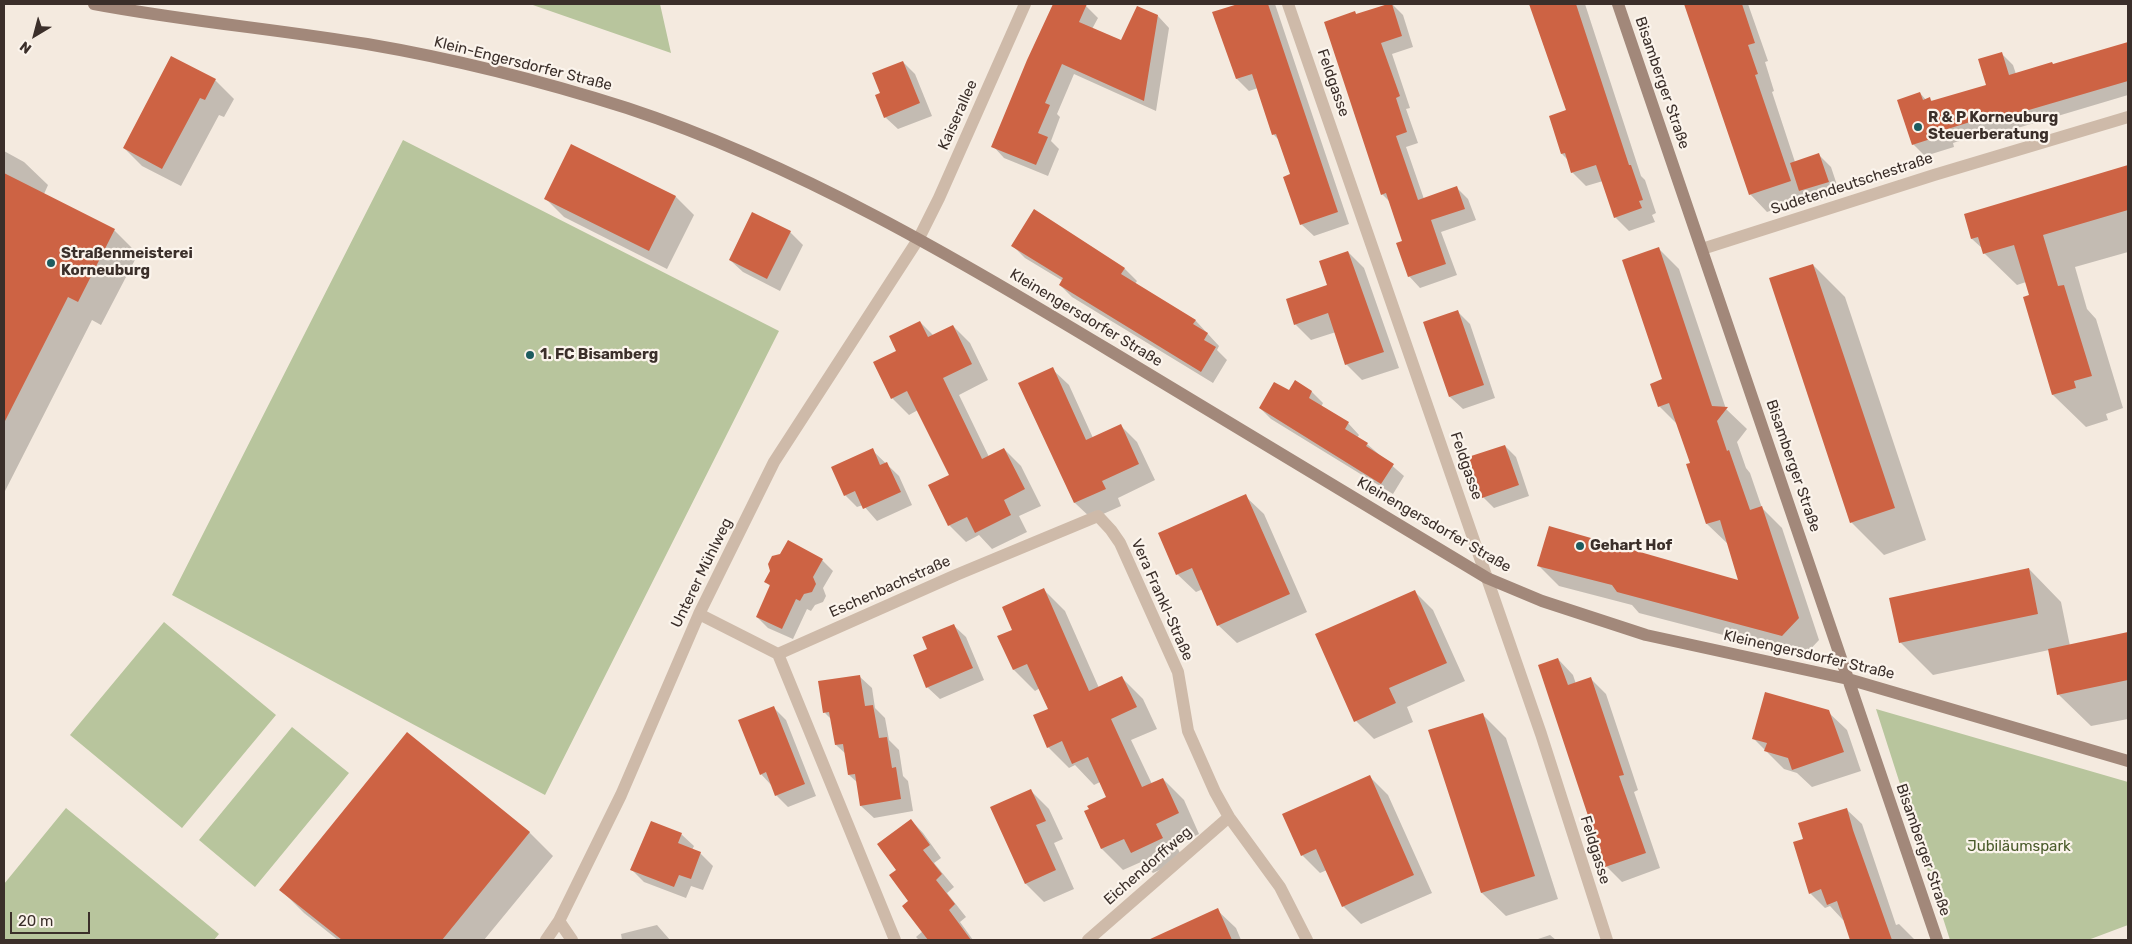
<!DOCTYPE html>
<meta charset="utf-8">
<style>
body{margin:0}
#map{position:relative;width:2132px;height:944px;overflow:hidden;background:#f4eadf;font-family:Rubik,sans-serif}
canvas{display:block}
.frame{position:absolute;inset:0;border:5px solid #3b2f2a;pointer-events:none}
.north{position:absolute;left:10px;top:10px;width:50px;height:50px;-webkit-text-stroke:4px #fbf4ec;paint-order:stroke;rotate:217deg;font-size:14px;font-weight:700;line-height:20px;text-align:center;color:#3b2f2a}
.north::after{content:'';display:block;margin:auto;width:18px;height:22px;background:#3b2f2a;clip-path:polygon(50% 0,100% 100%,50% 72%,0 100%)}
.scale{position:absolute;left:10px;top:912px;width:80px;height:22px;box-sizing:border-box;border:2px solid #3b2f2a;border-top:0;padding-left:6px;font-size:15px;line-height:18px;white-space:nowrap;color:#3b2f2a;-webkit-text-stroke:4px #fbf4ec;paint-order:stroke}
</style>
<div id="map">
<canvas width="2132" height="944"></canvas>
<div class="frame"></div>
<div class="north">N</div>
<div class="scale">20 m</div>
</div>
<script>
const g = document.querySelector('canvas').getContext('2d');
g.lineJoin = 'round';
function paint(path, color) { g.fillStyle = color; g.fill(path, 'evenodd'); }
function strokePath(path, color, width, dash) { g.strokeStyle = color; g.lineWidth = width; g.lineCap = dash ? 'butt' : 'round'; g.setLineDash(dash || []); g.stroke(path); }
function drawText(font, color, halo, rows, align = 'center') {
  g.font = font + ' Rubik,sans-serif'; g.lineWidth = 4.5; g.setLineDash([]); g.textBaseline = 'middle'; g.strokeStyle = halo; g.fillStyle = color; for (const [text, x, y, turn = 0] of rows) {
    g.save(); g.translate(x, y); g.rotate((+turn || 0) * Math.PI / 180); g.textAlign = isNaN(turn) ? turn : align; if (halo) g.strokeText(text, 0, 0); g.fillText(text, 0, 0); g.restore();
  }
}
const green = new Path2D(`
 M 530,4 L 660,4 L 671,53 Z
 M 403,140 L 779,331 L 545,795 L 172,595 Z
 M 164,622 L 276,715 L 182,828 L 70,735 Z
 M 1876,709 L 2128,782 L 2128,925 L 2088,940 L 1950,940 Z
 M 292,727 L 349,773 L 255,887 L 199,840 Z
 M 66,808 L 219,934 L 214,940 L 4,940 L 4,884 Z`);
const shadow = new Path2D(`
 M 1054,4 L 1081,4 L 1086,6 L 1098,18 L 1092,29 L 1122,42 L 1158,16 L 1169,28 L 1156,111 L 1074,74 L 1057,114 L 1060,117 L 1051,141 L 1059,149 L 1048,176 L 1004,158 L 993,146 L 1028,61 Z
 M 1239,4 L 1275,4 L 1349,224 L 1314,236 L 1301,224 L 1292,175 L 1280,141 L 1274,135 L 1258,88 L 1249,91 L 1237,79 L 1214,13 Z
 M 1392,4 L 1403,15 L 1413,47 L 1392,54 L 1410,108 L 1406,109 L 1418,143 L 1406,147 L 1424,199 L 1457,188 L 1468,199 L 1476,220 L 1441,232 L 1457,275 L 1420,288 L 1409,276 L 1404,241 L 1390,202 L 1382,194 L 1355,12 L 1357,15 Z
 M 1530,4 L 1585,4 L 1641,176 L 1645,180 L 1656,213 L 1652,215 L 1655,222 L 1629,231 L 1615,217 L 1603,181 L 1586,186 L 1572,172 L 1569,161 L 1562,154 L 1567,111 Z
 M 1686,4 L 1748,4 L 1768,61 L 1765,62 L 1774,91 L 1772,92 L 1795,162 L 1819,155 L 1831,167 L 1840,194 L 1813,203 L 1807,198 L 1767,212 L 1750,194 Z
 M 2128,43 L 2128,95 L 1994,135 L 1990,131 L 1953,143 L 1954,147 L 1925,156 L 1913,144 L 1920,93 L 1926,100 L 1930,99 L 1933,102 L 1988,86 L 2001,53 L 2013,65 L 2016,74 L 2054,65 Z
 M 172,57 L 215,80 L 234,99 L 224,117 L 219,115 L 181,186 L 142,166 L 124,148 Z
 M 903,62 L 915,74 L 932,116 L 898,129 L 885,117 Z
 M 572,145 L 676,197 L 694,215 L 667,269 L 564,217 L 546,199 Z
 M 4,151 L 24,162 L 48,185 L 44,194 L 114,230 L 138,254 L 101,325 L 92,320 L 4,493 Z
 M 2128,167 L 2128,252 L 2075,267 L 2087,309 L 2096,319 L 2123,408 L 2106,414 L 2108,420 L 2086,427 L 2053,395 L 2024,298 L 2030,295 L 2026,282 L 2017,285 L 1984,253 L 1983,249 L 1972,239 L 1965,215 Z
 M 1034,211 L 1125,269 L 1137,281 L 1135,284 L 1196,321 L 1219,346 L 1217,350 L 1227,360 L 1213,383 L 1072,297 L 1060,285 L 1063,281 L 1025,258 L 1013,246 Z
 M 753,214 L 790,232 L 803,245 L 780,291 L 743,272 L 730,260 Z
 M 1658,248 L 1679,269 L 1726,409 L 1747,429 L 1737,442 L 1746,468 L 1750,473 L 1762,508 L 1782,528 L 1819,640 L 1804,656 L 1639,613 L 1632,605 L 1559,586 L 1538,565 L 1740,582 L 1729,545 L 1707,524 L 1687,465 L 1692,464 L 1679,426 L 1659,406 L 1663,380 Z
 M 1348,252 L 1364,268 L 1399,368 L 1362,380 L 1346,364 L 1336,332 L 1311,340 L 1295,324 L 1329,286 Z
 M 1813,265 L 1845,297 L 1926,540 L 1884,555 L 1851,522 Z
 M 1458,312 L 1470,324 L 1495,398 L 1463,409 L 1450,397 L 1425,323 Z
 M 920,322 L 934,336 L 953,326 L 970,343 L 988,380 L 959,395 L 989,457 L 1004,449 L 1021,466 L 1041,506 L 1019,516 L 1027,532 L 992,549 L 979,535 L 966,542 L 949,525 L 951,476 L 918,410 L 909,415 L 892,398 L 898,352 Z
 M 1052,369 L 1069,385 L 1093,438 L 1121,426 L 1137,442 L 1155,480 L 1118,498 L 1121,506 L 1092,519 L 1075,503 L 1020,384 Z
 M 1295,382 L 1312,392 L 1323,403 L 1321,407 L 1348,423 L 1359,435 L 1357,438 L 1367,444 L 1404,476 L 1393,494 L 1271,419 L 1260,408 L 1289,392 Z
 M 1505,446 L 1516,457 L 1529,496 L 1494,508 L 1483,497 Z
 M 872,450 L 899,476 L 912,505 L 877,521 L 863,505 L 857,507 L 845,495 Z
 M 1245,496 L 1264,514 L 1307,612 L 1237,643 L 1218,625 L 1203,589 L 1196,592 L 1177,574 Z
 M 822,560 L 833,571 L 823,588 L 826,596 L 823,602 L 815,605 L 811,611 L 807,609 L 793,639 L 768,628 L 757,617 L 771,587 L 766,582 Z
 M 2029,569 L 2061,602 L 2070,646 L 2128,634 L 2128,719 L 2091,726 L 2058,694 L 2049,650 L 1933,675 L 1900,642 Z
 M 1044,590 L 1065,611 L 1099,688 L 1122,678 L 1143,699 L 1157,729 L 1131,740 L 1152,784 L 1163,779 L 1184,800 L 1199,834 L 1176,845 L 1183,859 L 1153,873 L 1141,862 L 1123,870 L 1102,849 L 1086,812 L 1107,798 L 1100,782 L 1094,785 L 1075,765 L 1069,768 L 1048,747 L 1049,709 L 1040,688 L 1035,691 L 1014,670 L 1014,631 Z
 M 1415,592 L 1433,610 L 1465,681 L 1407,707 L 1413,722 L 1374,739 L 1356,721 Z
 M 953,625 L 966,637 L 984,680 L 940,699 L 927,687 L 929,650 Z
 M 1558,659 L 1573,675 L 1576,684 L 1591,679 L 1606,694 L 1638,790 L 1634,792 L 1660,868 L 1622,882 L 1606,866 Z
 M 859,676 L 872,688 L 875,708 L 885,718 L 889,740 L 899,750 L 903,776 L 908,781 L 913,811 L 874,818 L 861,806 L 858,783 L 849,775 L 846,754 L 836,745 L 832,720 L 825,713 Z
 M 774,708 L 786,720 L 816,796 L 788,807 L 776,795 L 772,786 L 761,774 Z
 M 1828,712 L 1847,730 L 1861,771 L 1812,787 L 1797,773 L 1784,769 L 1753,738 Z
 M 1482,714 L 1506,738 L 1558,899 L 1506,916 L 1482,893 L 1430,731 Z
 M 1370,777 L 1388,795 L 1432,893 L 1361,924 L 1343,906 L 1327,870 L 1320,873 L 1302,855 Z
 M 1031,791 L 1049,809 L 1063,839 L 1054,843 L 1074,889 L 1044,902 L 1026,884 Z
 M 1846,809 L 1862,824 L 1896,925 L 1899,924 L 1915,940 L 1852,940 L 1845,919 L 1843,920 L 1830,906 L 1825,908 L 1810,893 L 1805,840 Z
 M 911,820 L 923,833 L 941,858 L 934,863 L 954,887 L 947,893 L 966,917 L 960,922 L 973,940 L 919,940 L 916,937 L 923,931 L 898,870 Z
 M 529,832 L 553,856 L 484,940 L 338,940 L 304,913 L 281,890 Z
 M 681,834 L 694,846 L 692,850 L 700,853 L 713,866 L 703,890 L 691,886 L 686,898 L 644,882 L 631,869 Z
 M 1217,910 L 1236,928 L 1241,940 L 1151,940 Z
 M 657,925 L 670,940 L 622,940 L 621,934 Z
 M 1550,935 L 1556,940 L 1535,940 Z`);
const building = new Path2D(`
 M 1053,4 L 1087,4 L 1079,22 L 1121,40 L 1137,6 L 1158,15 L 1144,101 L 1062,64 L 1045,103 L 1050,105 L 1038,133 L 1048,137 L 1036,165 L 991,147 L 1027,60 Z
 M 1238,4 L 1268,4 L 1338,212 L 1300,225 L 1283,177 L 1290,174 L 1276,134 L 1272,135 L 1252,74 L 1236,79 L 1212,12 Z
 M 1388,4 L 1392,4 L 1402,36 L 1381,43 L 1400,96 L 1396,98 L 1407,132 L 1396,136 L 1418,200 L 1457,186 L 1465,209 L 1431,220 L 1446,264 L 1408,277 L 1396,243 L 1402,241 L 1386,193 L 1381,195 L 1324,22 L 1355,11 L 1356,14 Z
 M 1529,4 L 1576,4 L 1629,165 L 1631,165 L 1643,200 L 1639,201 L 1642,208 L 1614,218 L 1596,165 L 1571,173 L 1565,153 L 1561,154 L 1549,116 L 1566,110 Z
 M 1684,4 L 1742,4 L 1755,43 L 1748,45 L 1758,74 L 1755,75 L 1791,181 L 1749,195 Z
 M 2128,42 L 2128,81 L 1981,124 L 1980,119 L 1941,131 L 1943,135 L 1912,145 L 1897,100 L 1920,92 L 1923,100 L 1930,97 L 1931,101 L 1986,85 L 1978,59 L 2002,52 L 2009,75 L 2052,62 L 2053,64 Z
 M 171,56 L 216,79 L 205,100 L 200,98 L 162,169 L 123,148 Z
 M 903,61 L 920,103 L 884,118 L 875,95 L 880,93 L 872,73 Z
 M 571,144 L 676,196 L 649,251 L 544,199 Z
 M 1819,153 L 1829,182 L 1799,191 L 1790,163 Z
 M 2128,165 L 2128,210 L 2043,235 L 2058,286 L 2064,285 L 2092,376 L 2074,381 L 2076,388 L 2052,395 L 2023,297 L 2029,295 L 2014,245 L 1983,254 L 1978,237 L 1971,239 L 1964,214 Z
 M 4,173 L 115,229 L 78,302 L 68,297 L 4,423 Z
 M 1034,209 L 1125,268 L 1121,274 L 1196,320 L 1193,324 L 1208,333 L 1204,340 L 1216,347 L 1201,372 L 1059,285 L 1063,278 L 1011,246 Z
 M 752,212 L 791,231 L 767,279 L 729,260 Z
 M 1659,247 L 1712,406 L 1728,407 L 1717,421 L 1727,451 L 1729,450 L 1750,510 L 1762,506 L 1799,618 L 1782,636 L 1617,592 L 1612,585 L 1537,566 L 1549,526 L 1738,580 L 1720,520 L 1706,524 L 1686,464 L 1690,463 L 1669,403 L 1658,407 L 1650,384 L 1662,379 L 1622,260 Z
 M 1348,251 L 1384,352 L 1345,365 L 1328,313 L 1294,325 L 1286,299 L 1327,285 L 1319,261 Z
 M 1813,264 L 1895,508 L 1850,523 L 1769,278 Z
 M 1458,310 L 1484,385 L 1449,397 L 1423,322 Z
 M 920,321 L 928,337 L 953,325 L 972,364 L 943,378 L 982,459 L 1004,448 L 1025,489 L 1004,500 L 1011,515 L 975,533 L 967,517 L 948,526 L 928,485 L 949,475 L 907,391 L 891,399 L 873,362 L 896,351 L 889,336 Z
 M 1053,367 L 1086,440 L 1121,424 L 1139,464 L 1102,481 L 1106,489 L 1074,503 L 1018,383 Z
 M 1295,380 L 1312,391 L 1309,398 L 1349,422 L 1345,429 L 1368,443 L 1366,446 L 1394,464 L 1381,484 L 1259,408 L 1274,382 L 1289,390 Z
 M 1505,445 L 1519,485 L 1482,498 L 1468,457 Z
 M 873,448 L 880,465 L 887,462 L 901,492 L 863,509 L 855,491 L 844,496 L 831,467 Z
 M 1246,494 L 1290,594 L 1217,626 L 1192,568 L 1176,575 L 1158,533 Z
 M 788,540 L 823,559 L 813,577 L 816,584 L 812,592 L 804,594 L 800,601 L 796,599 L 782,629 L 756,617 L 770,585 L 764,582 L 770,571 L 768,564 L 772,556 L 780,554 Z
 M 2029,568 L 2038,614 L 1899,643 L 1889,598 Z
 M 1044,588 L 1089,691 L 1122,676 L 1137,707 L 1111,719 L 1142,787 L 1163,778 L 1179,813 L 1156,824 L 1163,838 L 1131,853 L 1124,839 L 1101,849 L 1084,811 L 1089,809 L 1087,806 L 1106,797 L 1088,757 L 1072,764 L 1062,741 L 1047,748 L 1033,715 L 1048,709 L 1027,664 L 1013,670 L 997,636 L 1012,630 L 1002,607 Z
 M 1415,590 L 1447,663 L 1389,688 L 1396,703 L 1354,722 L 1315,634 Z
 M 954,624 L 973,668 L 926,688 L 913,655 L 927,649 L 922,637 Z
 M 2128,632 L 2128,680 L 2057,695 L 2048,649 Z
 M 1558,658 L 1568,685 L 1591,677 L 1624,775 L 1619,776 L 1646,853 L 1605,867 L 1538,665 Z
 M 860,675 L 865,706 L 873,705 L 879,738 L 887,737 L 892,768 L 896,767 L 901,799 L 860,806 L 855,774 L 848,775 L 843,744 L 835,745 L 829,712 L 823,713 L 818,681 Z
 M 1765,692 L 1829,710 L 1844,752 L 1792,770 L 1788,758 L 1764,751 L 1767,743 L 1752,739 Z
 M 774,706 L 805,784 L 775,796 L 766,772 L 760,775 L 738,720 Z
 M 1483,713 L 1535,876 L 1481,893 L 1428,730 Z
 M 407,732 L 530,832 L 442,940 L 342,940 L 279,890 Z
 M 1370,775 L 1414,875 L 1342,907 L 1316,849 L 1301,856 L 1282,814 Z
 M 1031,789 L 1046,821 L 1036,825 L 1056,870 L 1025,884 L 990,807 Z
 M 1847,808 L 1853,830 L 1892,940 L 1850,940 L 1837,901 L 1827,905 L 1821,889 L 1809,894 L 1793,842 L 1803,839 L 1798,823 Z
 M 911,819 L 930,845 L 923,850 L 942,874 L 936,880 L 955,904 L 949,910 L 971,940 L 928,940 L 902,906 L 908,901 L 889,875 L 896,870 L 877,844 Z
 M 651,821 L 682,833 L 678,843 L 701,852 L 691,879 L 679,875 L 674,887 L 630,870 Z
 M 1218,908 L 1232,940 L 1148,940 Z`);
const street = new Path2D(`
 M 1288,4 L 1541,734 L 1607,940
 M 1702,249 L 1934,175 L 2128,117
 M 699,614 L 778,654 L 956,575 L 1098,516 L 1111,530 L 1120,543 L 1178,672 L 1188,731 L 1215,792 L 1229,817 L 1280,887 L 1307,940
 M 778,654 L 895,940
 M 559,921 L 572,940
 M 546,940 L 559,921 L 621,795 L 699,614 L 774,462 L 919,238 L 939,198 L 1025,4
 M 1088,940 L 1229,817`);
const secondary = new Path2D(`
 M 94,4 C 184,21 276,29 367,44 C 455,59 542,81 627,108 C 800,165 957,259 1112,352 C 1237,427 1362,503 1487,578 L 1542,601 L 1646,635 L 1848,679 L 2128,761
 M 1618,4 L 1937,940`);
const markers = [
 [1918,127,5,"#1c5c5f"],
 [51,263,5,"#1c5c5f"],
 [530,355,5,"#1c5c5f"],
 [1580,546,5,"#1c5c5f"]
];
const streetNames = [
 ["Klein-Engersdorfer Straße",523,64,14],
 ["Feldgasse",1333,83,71],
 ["Bisamberger Straße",1662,83,71],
 ["Kaiserallee",958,115,-66],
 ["Sudetendeutschestraße",1852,184,-18],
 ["Kleinengersdorfer Straße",1086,318,31],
 ["Feldgasse",1466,466,71],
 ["Bisamberger Straße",1793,466,71],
 ["Kleinengersdorfer Straße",1434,525,30],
 ["Unterer Mühlweg",702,573,-64],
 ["Eschenbachstraße",890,587,-24],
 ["Vera Frankl-Straße",1162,600,66],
 ["Kleinengersdorfer Straße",1809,655,13],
 ["Feldgasse",1595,850,73],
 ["Bisamberger Straße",1923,850,71],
 ["Eichendorffweg",1148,866,-41]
];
const poiNames = [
 ["R & P Korneuburg",1928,118],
 ["Steuerberatung",1928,135],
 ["Straßenmeisterei",61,254],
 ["Korneuburg",61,271],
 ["1. FC Bisamberg",540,355],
 ["Gehart Hof",1590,546]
];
const parkNames = [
 ["Jubiläumspark",2019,847]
];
paint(green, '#b8c59d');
paint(shadow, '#0003');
paint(building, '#cd6344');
strokePath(street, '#cebaa9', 12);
strokePath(secondary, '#a2887a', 12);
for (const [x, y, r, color] of markers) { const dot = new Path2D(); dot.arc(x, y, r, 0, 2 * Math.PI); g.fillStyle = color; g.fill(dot); strokePath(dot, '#fbf4ec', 2); }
drawText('15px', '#3b2f2a', '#fbf4ec', streetNames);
drawText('bold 15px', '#3b2f2a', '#fbf4ec', poiNames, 'left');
drawText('15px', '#4a5b2b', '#fbf4ec', parkNames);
</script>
